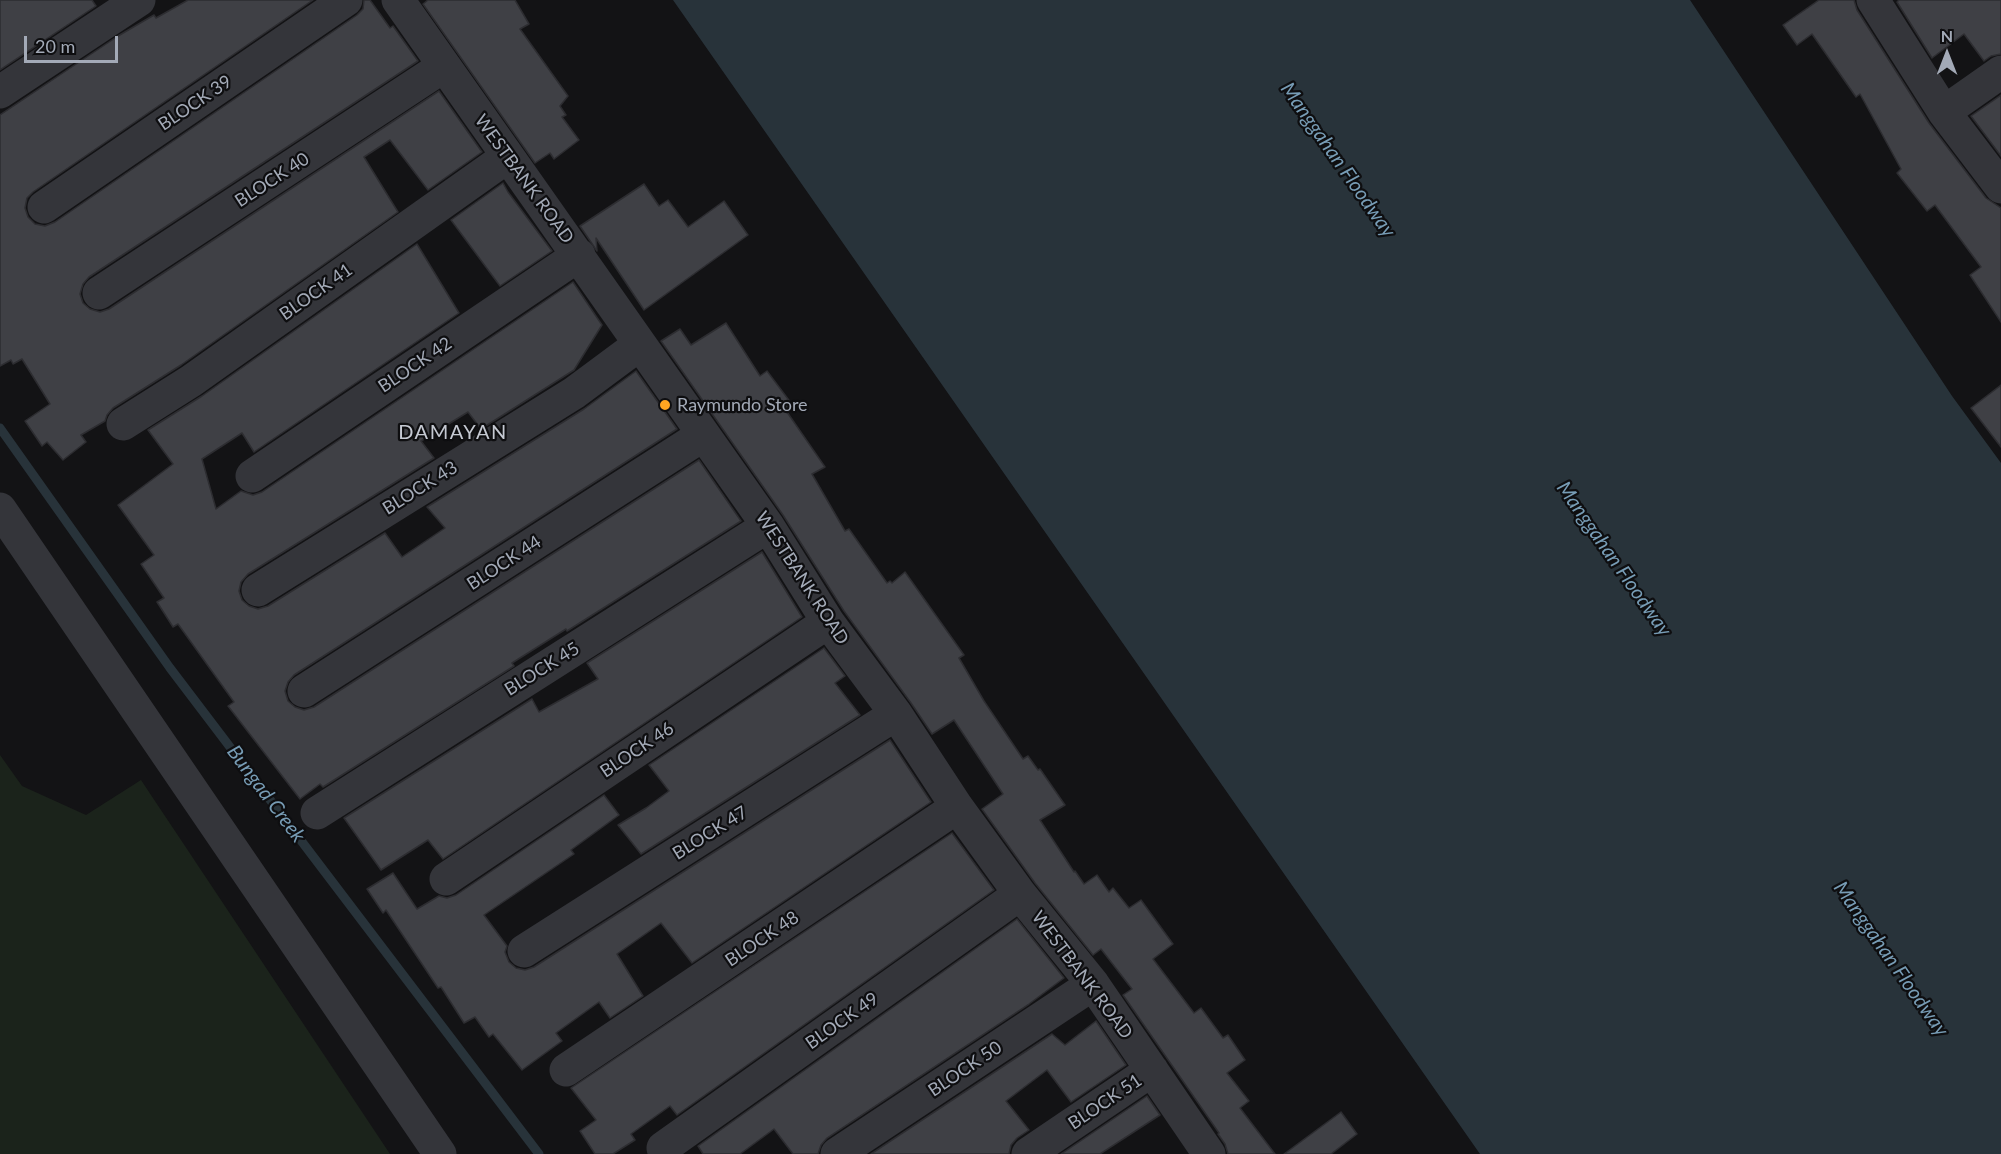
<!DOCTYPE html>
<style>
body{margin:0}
#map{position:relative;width:2001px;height:1154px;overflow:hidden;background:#131315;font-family:Lato,sans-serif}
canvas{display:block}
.north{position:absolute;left:1917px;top:24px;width:60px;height:60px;-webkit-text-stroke:4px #0e0e10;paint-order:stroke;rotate:0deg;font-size:16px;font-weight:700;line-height:24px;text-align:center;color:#a3aab7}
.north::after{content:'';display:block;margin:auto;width:21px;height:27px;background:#a3aab7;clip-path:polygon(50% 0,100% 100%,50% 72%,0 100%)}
.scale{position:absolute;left:24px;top:36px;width:94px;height:27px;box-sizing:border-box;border:3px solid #a3aab7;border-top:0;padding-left:8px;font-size:18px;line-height:21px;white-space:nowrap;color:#a3aab7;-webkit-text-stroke:4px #0e0e10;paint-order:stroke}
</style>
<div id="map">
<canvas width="2001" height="1154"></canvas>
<div class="north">N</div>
<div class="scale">20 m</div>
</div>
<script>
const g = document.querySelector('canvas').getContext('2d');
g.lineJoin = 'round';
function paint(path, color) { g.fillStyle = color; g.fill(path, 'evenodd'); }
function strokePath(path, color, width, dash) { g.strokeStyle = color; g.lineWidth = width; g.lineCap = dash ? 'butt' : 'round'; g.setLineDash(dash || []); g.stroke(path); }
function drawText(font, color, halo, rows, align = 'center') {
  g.font = font + ' Lato,sans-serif'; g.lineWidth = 4.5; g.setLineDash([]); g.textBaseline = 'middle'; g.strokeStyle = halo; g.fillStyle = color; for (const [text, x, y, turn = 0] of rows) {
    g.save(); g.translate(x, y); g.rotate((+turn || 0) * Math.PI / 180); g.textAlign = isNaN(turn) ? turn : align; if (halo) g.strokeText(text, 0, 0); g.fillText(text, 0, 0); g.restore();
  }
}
const green = new Path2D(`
 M 0,755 L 22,786 L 86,815 L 141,780 L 390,1154 L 0,1154 Z`);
const water = new Path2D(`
 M 673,0 L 1690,0 L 1952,396 L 2001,463 L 2001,1154 L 1480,1154 Z`);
const stream = new Path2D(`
 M 0,428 L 170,668 L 539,1154`);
const building = new Path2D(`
 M 0,0 L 92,0 L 96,6 L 0,70 Z
 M 188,0 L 313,0 L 33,192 L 27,198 L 25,208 L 28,217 L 35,224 L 45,226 L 55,222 L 357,15 L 363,9 L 364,0 L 370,0 L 390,28 L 393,26 L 418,61 L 89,277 L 83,284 L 80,294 L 83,303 L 90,309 L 100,312 L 109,309 L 439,91 L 482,152 L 428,190 L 390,140 L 364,157 L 398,212 L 181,365 L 113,408 L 107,415 L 105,421 L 81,435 L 86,442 L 63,460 L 47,442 L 42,446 L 25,421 L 50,404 L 22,359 L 13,364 L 11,360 L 0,366 L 0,115 L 118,36 L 154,15 L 156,18 Z
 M 428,0 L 515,0 L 529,24 L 520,29 L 568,96 L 560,106 L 566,115 L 562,117 L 579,140 L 554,159 L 550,153 L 535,163 L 423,4 Z
 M 1819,0 L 1854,0 L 1857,10 L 1929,123 L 1986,198 L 2001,208 L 2001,322 L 1970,275 L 1981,267 L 1935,205 L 1927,211 L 1897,173 L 1901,169 L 1860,94 L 1856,97 L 1812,34 L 1797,45 L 1783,25 Z
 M 1899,0 L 2001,0 L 2001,54 L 1991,56 L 1984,61 L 1964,34 L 1932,58 L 1897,2 Z
 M 2001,95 L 2001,156 L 1971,116 Z
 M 503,183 L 508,192 L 552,251 L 500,286 L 451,220 Z
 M 644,184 L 659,206 L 668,200 L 688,227 L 724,201 L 748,235 L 644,310 L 596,238 L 597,251 L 580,226 Z
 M 417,244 L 459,313 L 254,452 L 242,433 L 202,459 L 216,509 L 241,491 L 253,495 L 262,492 L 573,282 L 602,325 L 574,370 L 563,377 L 481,429 L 468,412 L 421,441 L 434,458 L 248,574 L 241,582 L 239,591 L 242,600 L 249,606 L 258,609 L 268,606 L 385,533 L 402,557 L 445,528 L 427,507 L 584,409 L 636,371 L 677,429 L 294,675 L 288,682 L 285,691 L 288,701 L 295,707 L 304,710 L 314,707 L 699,460 L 741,521 L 567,631 L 566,629 L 512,663 L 514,666 L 323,787 L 320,784 L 300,799 L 228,706 L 234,702 L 178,624 L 173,627 L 157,602 L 164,598 L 141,564 L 154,555 L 118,505 L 173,464 L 148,430 L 202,396 Z
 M 726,323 L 760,376 L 767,371 L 794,407 L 787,412 L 825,467 L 812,474 L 845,531 L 849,529 L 887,583 L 890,581 L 892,583 L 905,572 L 964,655 L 959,658 L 984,701 L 1023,759 L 1028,756 L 1038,770 L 1040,769 L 1065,805 L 1040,820 L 1074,872 L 1075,871 L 1084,884 L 1097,875 L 1109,892 L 1113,888 L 1129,908 L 1141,900 L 1173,944 L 1153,959 L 1194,1013 L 1201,1008 L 1223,1038 L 1228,1035 L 1245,1060 L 1227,1073 L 1249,1101 L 1240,1108 L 1275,1154 L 1228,1154 L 1225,1144 L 1218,1134 L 1219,1133 L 1123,995 L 1132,989 L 1101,949 L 1093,955 L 1035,883 L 982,809 L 1003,794 L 954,720 L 932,734 L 911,703 L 844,611 L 783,515 L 661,341 L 680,329 L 691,345 Z
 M 2001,385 L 2001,447 L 1971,408 Z
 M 762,552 L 802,617 L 443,859 L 428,840 L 381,870 L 344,818 L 532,699 L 539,712 L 598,679 L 587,663 Z
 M 824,648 L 845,676 L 835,683 L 860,715 L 641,854 L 618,825 L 646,808 L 669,791 L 649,765 Z
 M 890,740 L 931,802 L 692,963 L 661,923 L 617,954 L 643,996 L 610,1018 L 599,1002 L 556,1033 L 562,1041 L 522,1070 L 493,1034 L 489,1037 L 475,1017 L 464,1023 L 441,987 L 438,988 L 386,910 L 383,913 L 367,889 L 393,873 L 417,909 L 439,896 L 447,898 L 456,895 L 604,795 L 619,815 L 571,850 L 574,854 L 484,915 L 507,946 L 505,952 L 509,962 L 516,968 L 525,970 L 534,967 Z
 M 952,833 L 994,890 L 677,1115 L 670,1106 L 631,1134 L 635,1140 L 613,1154 L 595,1154 L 580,1131 L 596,1120 L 571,1088 Z
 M 1017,919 L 1064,978 L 1029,1004 L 827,1138 L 821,1145 L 818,1154 L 793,1154 L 774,1129 L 740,1154 L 703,1154 L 698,1146 Z
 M 1096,1021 L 1126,1065 L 1071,1102 L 1047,1070 L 1006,1101 L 1029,1130 L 1017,1138 L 1011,1145 L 1009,1154 L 871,1154 L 1052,1034 L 1065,1045 Z
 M 1147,1096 L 1160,1115 L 1100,1154 L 1061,1154 Z
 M 1341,1112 L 1357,1134 L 1331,1154 L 1284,1154 Z`);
const minor = new Path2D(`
 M 398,0 L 768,526 L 828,622 L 896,714 L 957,807 L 1020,894 L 1093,984 L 1209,1154
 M 1873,0 L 1944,112 L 2001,187
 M 0,92 L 139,0
 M 1944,112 L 2001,72
 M 44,207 L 346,0
 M 99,293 L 444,66
 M 123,424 L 191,381 L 507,157
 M 252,476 L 579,255
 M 0,509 L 440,1154
 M 258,590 L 574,393 L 640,344
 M 304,691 L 703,435
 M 317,813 L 768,526
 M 446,879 L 828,622
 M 524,951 L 896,714
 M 566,1070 L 957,807
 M 663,1148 L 1020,894
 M 837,1154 L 1093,984
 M 1028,1154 L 1152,1070`);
const markers = [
 [665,405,6,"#ffa521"]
];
const streetNames = [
 ["BLOCK 39",195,103,-34],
 ["WESTBANK ROAD",524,179,54],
 ["BLOCK 40",272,180,-33],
 ["BLOCK 41",316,292,-35],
 ["BLOCK 42",415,365,-34],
 ["BLOCK 43",420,488,-32],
 ["BLOCK 44",504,563,-33],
 ["WESTBANK ROAD",802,578,57],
 ["BLOCK 45",542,669,-32],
 ["BLOCK 46",637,750,-34],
 ["BLOCK 47",710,833,-32],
 ["BLOCK 48",762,939,-34],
 ["WESTBANK ROAD",1082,975,53],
 ["BLOCK 49",842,1021,-35],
 ["BLOCK 50",965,1069,-34],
 ["BLOCK 51",1105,1102,-34]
];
const poiNames = [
 ["Raymundo Store",677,405]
];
const waterNames = [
 ["Manggahan Floodway",1338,160,55],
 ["Manggahan Floodway",1614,559,55],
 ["Bungad Creek",266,794,53],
 ["Manggahan Floodway",1891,959,55]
];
const neighbourhoodNames = [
 ["DAMAYAN",453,433]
];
paint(green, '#1b231b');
paint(water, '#28333a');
strokePath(stream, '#28333a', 9);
paint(building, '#3f4045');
strokePath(building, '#2d2d31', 1.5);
strokePath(minor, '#34353a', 33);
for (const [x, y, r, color] of markers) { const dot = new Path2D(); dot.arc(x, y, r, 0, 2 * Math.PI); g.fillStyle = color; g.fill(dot); strokePath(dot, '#0e0e10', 2); }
drawText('18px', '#a3aab7', '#0e0e10', streetNames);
drawText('18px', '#a3aab7', '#0e0e10', poiNames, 'left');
drawText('italic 20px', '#779cb5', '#0e0e10', waterNames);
g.letterSpacing = '1.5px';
drawText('20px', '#c5c9d2', '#0e0e10', neighbourhoodNames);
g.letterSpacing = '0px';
</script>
